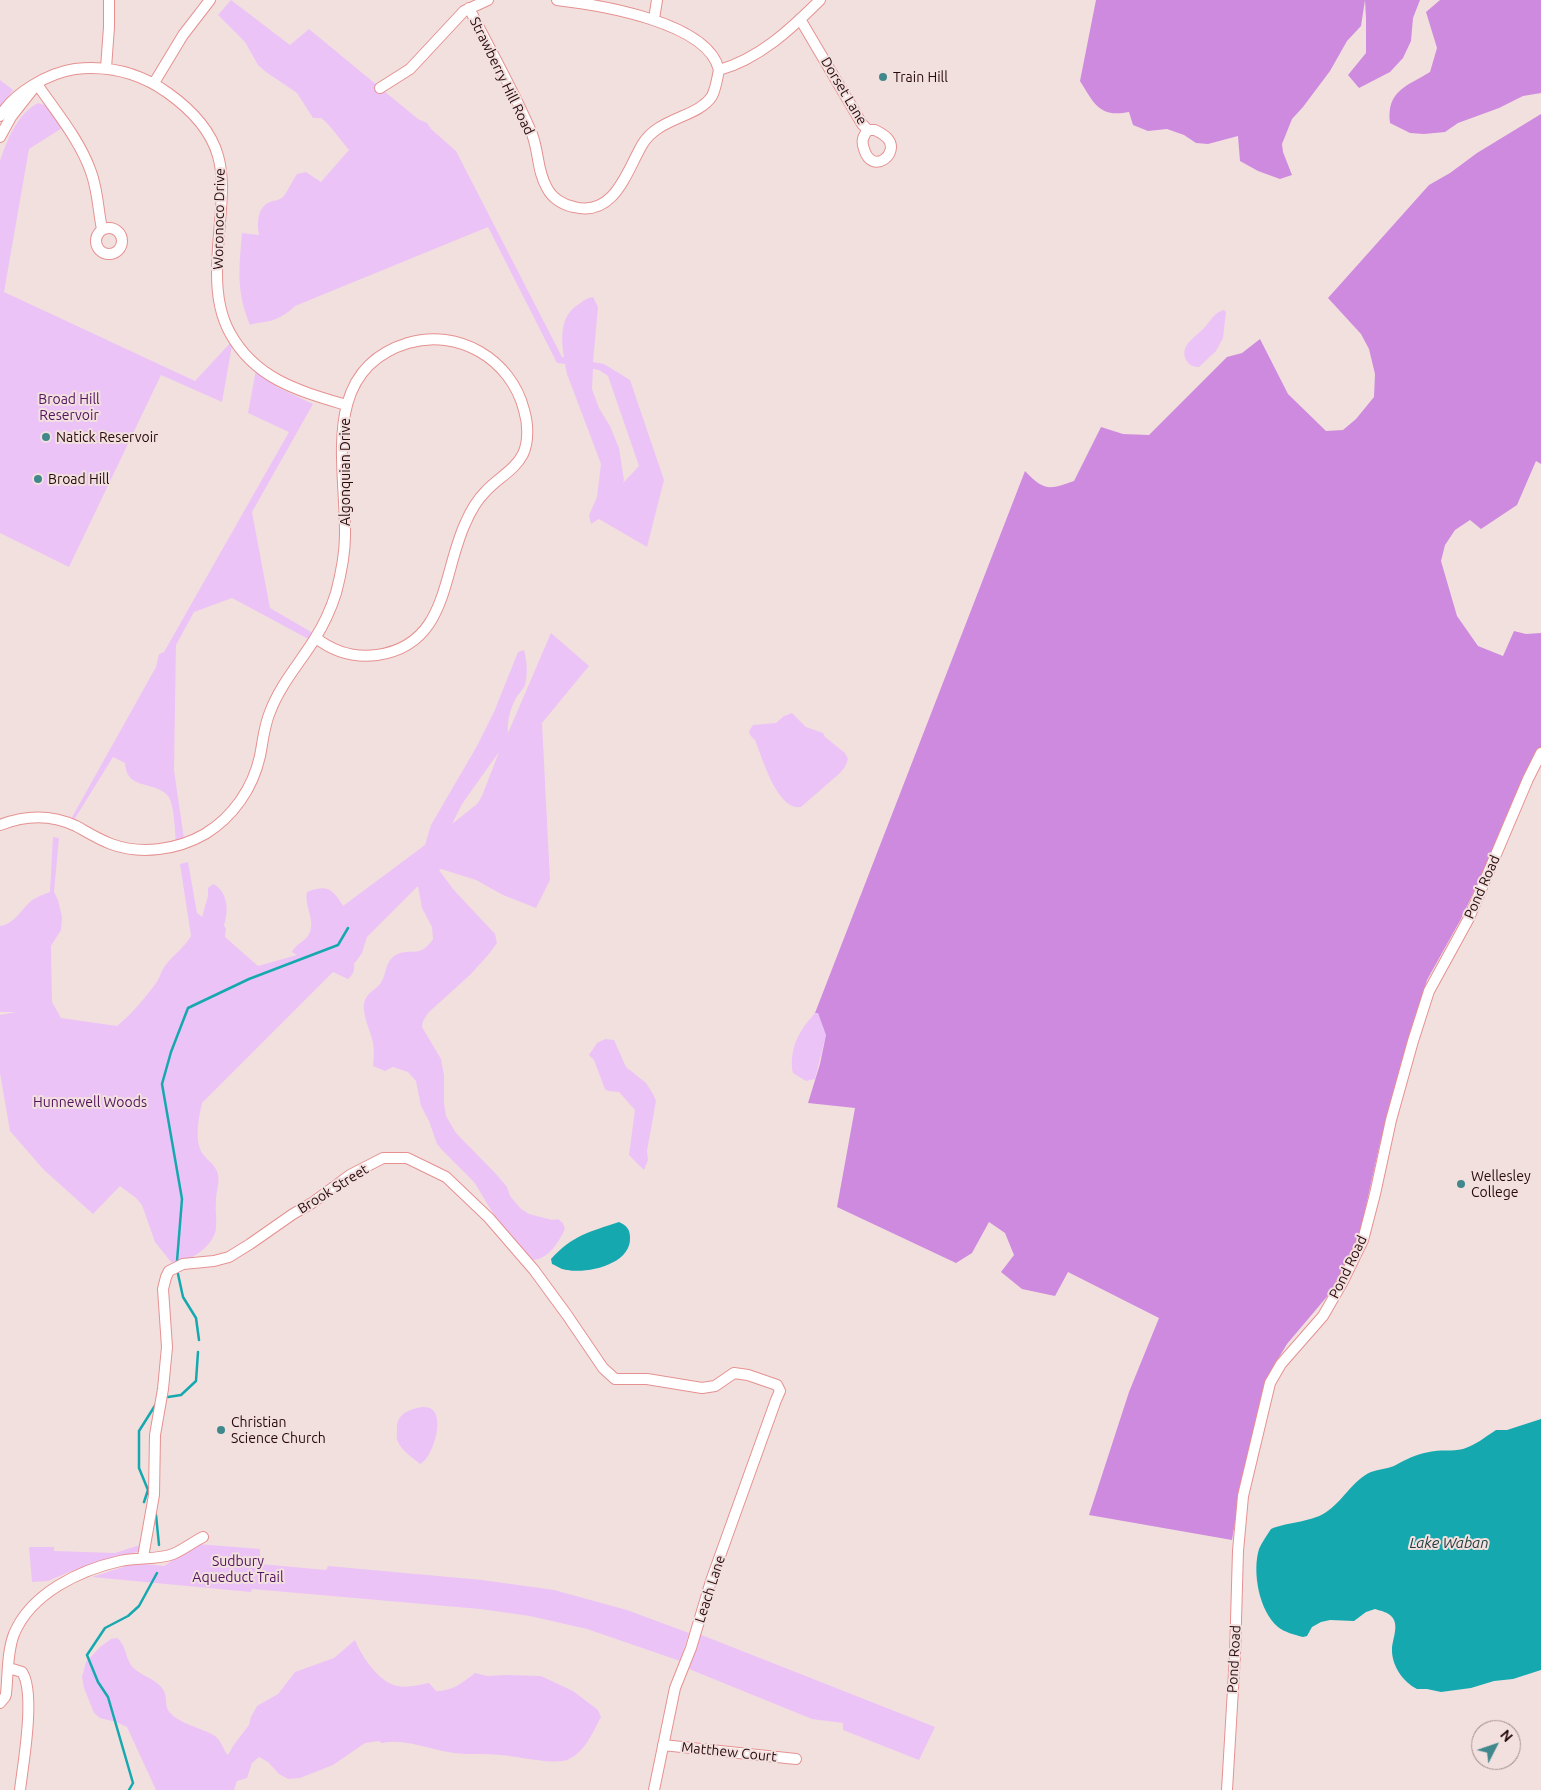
<!DOCTYPE html>
<style>
body{margin:0}
#map{position:relative;width:1541px;height:1790px;overflow:hidden;background:#f2e0df;font-family:Ubuntu,sans-serif}
canvas{display:block}
.north{position:absolute;left:1471px;top:1720px;width:50px;height:50px;box-sizing:border-box;background:#f2e0df;border:1px solid #a18a8a;border-radius:50%;rotate:49deg;font-size:14px;font-weight:700;line-height:20px;text-align:center;color:#28090b}
.north::after{content:'';display:block;margin:auto;width:18px;height:22px;background:#40888c;clip-path:polygon(50% 0,100% 100%,50% 72%,0 100%)}
</style>
<div id="map">
<canvas width="1541" height="1790"></canvas>
<div class="north">N</div>
</div>
<script>
const g = document.querySelector('canvas').getContext('2d');
g.lineJoin = 'round';
function paint(path, color) { g.fillStyle = color; g.fill(path, 'evenodd'); }
function strokePath(path, color, width, dash) { g.strokeStyle = color; g.lineWidth = width; g.lineCap = dash ? 'butt' : 'round'; g.setLineDash(dash || []); g.stroke(path); }
function drawText(font, color, halo, rows, align = 'center') {
  g.font = font + ' Ubuntu,sans-serif'; g.lineWidth = 4; g.setLineDash([]); g.textBaseline = 'middle'; g.strokeStyle = halo; g.fillStyle = color; for (const [text, x, y, turn = 0] of rows) {
    g.save(); g.translate(x, y); g.rotate((+turn || 0) * Math.PI / 180); g.textAlign = isNaN(turn) ? turn : align; if (halo) g.strokeText(text, 0, 0); g.fillText(text, 0, 0); g.restore();
  }
}
const green = new Path2D(`
 M 231,0 L 290,45 L 309,29 L 418,119 L 427,123 L 431,129 L 456,151 L 562,357 L 564,357 C 561,338 560,315 579,304 C 583,301 587,298 593,297 L 598,307 L 593,362 L 604,364 L 630,380 L 664,480 L 647,547 L 599,519 L 591,524 L 589,515 L 597,497 L 601,464 L 567,374 L 565,364 L 557,363 L 488,227 L 295,306 C 288,313 280,318 270,321 C 263,323 257,322 250,325 C 236,291 239,269 242,233 L 259,235 C 257,225 257,211 266,204 C 272,200 280,201 284,196 C 289,189 292,181 297,174 L 306,172 L 321,182 L 349,150 C 341,141 330,124 321,118 L 313,118 L 297,93 L 266,72 L 258,65 L 245,42 L 218,15 ZM 593,369 L 599,370 L 608,376 L 639,466 L 623,483 L 624,480 L 619,448 L 610,426 L 599,408 L 592,389 Z
 M 0,80 L 13,90 L 0,109 Z
 M 38,103 L 45,105 L 62,128 L 29,149 L 4,292 L 195,381 L 233,340 L 222,402 L 161,375 L 69,567 L 0,533 L 0,161 C 7,140 17,114 38,103 Z
 M 1224,310 L 1226,312 L 1223,338 L 1216,351 L 1199,367 C 1193,367 1189,365 1186,360 C 1179,345 1196,337 1204,328 C 1211,321 1214,312 1224,310 Z
 M 256,370 L 277,387 L 313,404 L 252,512 L 270,608 L 318,636 L 314,642 L 232,598 L 194,612 L 176,645 L 174,770 L 184,839 L 176,842 C 175,831 174,803 168,796 C 155,780 126,791 125,763 L 113,757 L 74,820 L 71,819 L 156,667 L 159,654 L 164,652 L 289,432 L 248,413 Z
 M 551,633 L 589,666 L 542,723 L 550,880 L 536,908 L 503,895 L 476,880 L 441,869 L 439,870 L 453,889 L 495,934 L 497,943 L 489,954 L 471,974 L 429,1012 L 423,1021 L 422,1027 L 441,1059 L 444,1075 L 444,1103 L 446,1116 L 456,1133 L 497,1175 L 507,1187 L 510,1196 L 521,1209 L 529,1214 L 552,1220 L 558,1219 L 563,1223 L 565,1229 C 559,1242 549,1258 534,1260 C 530,1261 525,1259 521,1259 L 474,1182 L 443,1151 L 437,1144 L 429,1121 L 421,1106 L 416,1081 L 408,1072 L 393,1067 L 385,1071 L 373,1066 C 374,1058 374,1051 373,1043 C 371,1030 359,1010 366,998 C 369,992 376,989 380,984 C 387,975 384,965 393,957 C 408,945 419,961 433,939 L 432,927 L 422,908 L 418,886 L 367,937 L 362,953 L 354,964 C 355,970 353,975 348,979 L 333,972 L 202,1103 C 199,1117 195,1134 200,1149 C 203,1158 216,1164 218,1174 C 220,1182 216,1192 216,1201 C 215,1210 217,1219 216,1228 C 215,1245 188,1265 171,1262 L 155,1242 L 142,1205 L 136,1198 L 120,1186 L 93,1214 L 44,1170 L 10,1131 L 0,1073 L 0,1015 L 16,1012 L 0,1012 L 0,926 C 14,924 21,910 31,901 C 36,897 44,894 50,892 L 53,837 L 59,838 L 54,892 L 58,900 L 62,917 L 61,930 L 51,946 L 52,1002 L 61,1018 L 117,1026 C 131,1015 145,998 156,983 C 160,978 161,971 165,966 C 173,955 184,948 191,936 L 180,864 L 188,862 L 197,913 L 202,917 L 208,896 L 208,888 L 213,884 C 228,891 229,912 224,925 L 226,929 L 225,937 L 258,966 L 297,955 L 292,952 C 296,943 307,941 310,932 C 315,919 304,906 307,892 C 327,884 333,889 343,906 L 425,845 L 431,825 L 477,746 L 494,712 L 518,652 L 524,650 C 527,661 528,674 525,685 C 523,690 518,694 516,698 C 510,709 507,721 508,733 ZM 499,752 L 482,796 L 477,804 L 452,824 L 462,804 Z
 M 792,713 L 806,727 L 823,733 L 825,737 L 845,753 L 848,759 L 845,767 L 840,773 L 801,807 C 777,811 762,757 755,740 L 750,735 L 749,731 L 753,725 L 776,723 L 784,716 Z
 M 818,1012 L 826,1035 L 815,1079 L 806,1081 L 793,1073 C 790,1064 793,1045 798,1037 C 802,1028 809,1020 815,1013 Z
 M 605,1039 L 614,1040 L 626,1067 L 646,1083 L 653,1094 L 656,1101 L 647,1151 L 648,1160 L 644,1170 L 629,1155 L 635,1110 L 619,1092 L 608,1091 L 605,1089 L 594,1060 L 589,1055 L 597,1043 Z
 M 422,1407 C 423,1407 428,1407 430,1408 C 446,1415 433,1458 420,1464 C 413,1458 402,1451 398,1442 C 396,1439 397,1434 397,1431 C 396,1414 407,1410 422,1407 Z
 M 197,1544 L 260,1549 L 260,1564 L 326,1570 L 328,1566 L 482,1580 L 554,1590 L 627,1610 L 689,1633 L 680,1661 L 587,1629 L 530,1616 L 480,1609 L 252,1589 L 251,1592 L 92,1577 L 135,1563 L 164,1566 Z
 M 140,1545 L 140,1551 L 69,1572 L 48,1581 L 32,1582 L 29,1547 L 54,1547 L 54,1551 L 115,1553 Z
 M 699,1634 L 935,1727 L 919,1760 L 843,1730 L 843,1723 L 812,1719 L 689,1669 Z
 M 117,1638 C 126,1645 125,1656 131,1665 C 139,1676 157,1678 164,1691 C 167,1697 165,1705 168,1710 C 177,1724 203,1728 215,1736 C 222,1741 223,1750 228,1755 L 233,1746 L 249,1725 L 251,1717 L 257,1706 L 278,1694 L 295,1672 L 334,1658 L 355,1640 C 362,1657 379,1682 397,1686 C 408,1688 418,1685 429,1683 L 436,1691 C 453,1691 462,1683 475,1673 L 487,1676 L 506,1675 L 541,1676 L 573,1691 L 598,1710 L 601,1717 C 593,1732 585,1752 569,1759 C 556,1766 516,1756 500,1755 C 485,1753 469,1755 454,1753 C 430,1750 406,1738 382,1743 L 379,1741 L 365,1743 L 333,1765 L 300,1778 L 288,1779 L 279,1774 L 268,1762 L 259,1757 L 252,1763 L 247,1778 L 237,1781 L 234,1790 L 156,1790 L 127,1727 L 116,1722 L 100,1718 L 94,1713 L 84,1688 L 82,1677 L 86,1662 L 100,1647 L 111,1639 Z`);
const forest = new Path2D(`
 M 1096,0 L 1420,0 L 1413,18 L 1411,41 L 1403,58 L 1390,72 L 1359,88 L 1348,75 L 1366,53 L 1366,18 L 1365,0 L 1361,26 L 1347,41 L 1330,71 L 1303,107 L 1292,119 L 1282,144 L 1283,152 L 1292,175 L 1280,179 L 1258,171 L 1240,161 L 1238,136 L 1208,144 L 1196,143 L 1184,135 L 1167,129 L 1148,131 L 1133,125 L 1129,112 C 1099,118 1094,103 1080,81 Z
 M 1440,0 L 1541,0 L 1541,93 L 1523,96 L 1499,108 L 1458,123 L 1445,132 L 1424,134 L 1410,133 L 1390,123 C 1386,91 1407,86 1430,72 L 1437,48 L 1426,12 Z
 M 1541,114 L 1541,464 L 1536,461 L 1517,505 L 1481,529 L 1470,520 L 1455,530 L 1445,545 L 1441,561 L 1457,616 L 1478,646 L 1503,656 L 1514,631 L 1526,634 L 1541,633 L 1541,748 L 1461,919 L 1427,980 L 1380,1143 L 1359,1237 L 1330,1293 L 1287,1344 L 1269,1374 L 1240,1493 L 1232,1540 L 1089,1515 L 1129,1392 L 1159,1318 L 1068,1272 L 1055,1296 L 1022,1289 L 1001,1272 L 1014,1255 L 1005,1233 L 989,1222 L 972,1253 L 956,1263 L 837,1207 L 855,1108 L 808,1103 L 820,1064 L 826,1035 L 818,1013 L 815,1013 L 1025,471 C 1044,491 1049,490 1074,481 L 1101,427 L 1123,434 L 1149,435 L 1227,357 L 1242,353 L 1260,339 L 1288,394 L 1326,431 L 1343,430 L 1356,419 L 1374,397 L 1375,374 L 1369,349 L 1361,334 L 1328,298 L 1429,185 L 1450,173 L 1477,153 Z`);
const water = new Path2D(`
 M 619,1222 C 626,1225 630,1229 630,1237 C 632,1264 588,1274 567,1270 C 562,1270 557,1266 552,1264 L 551,1259 C 573,1235 589,1232 619,1222 Z
 M 1541,1419 L 1541,1670 L 1513,1679 L 1494,1681 L 1471,1688 L 1441,1692 L 1427,1689 L 1417,1689 C 1403,1682 1391,1665 1392,1648 C 1393,1638 1399,1625 1392,1617 C 1388,1612 1381,1611 1375,1609 L 1366,1612 L 1354,1621 L 1330,1620 L 1321,1622 L 1312,1627 L 1307,1636 L 1303,1637 C 1295,1635 1284,1632 1278,1627 C 1259,1611 1252,1572 1259,1549 C 1262,1542 1267,1535 1271,1529 C 1289,1521 1313,1523 1329,1510 C 1345,1498 1353,1480 1371,1472 C 1379,1469 1387,1469 1394,1466 C 1405,1460 1416,1454 1429,1452 C 1440,1449 1452,1452 1463,1449 C 1476,1445 1485,1437 1496,1430 L 1507,1430 Z`);
const stream = new Path2D(`
 M 177,1261 L 182,1199 L 162,1084 L 171,1052 L 188,1008 L 249,979 L 338,945 L 348,928
 M 178,1274 L 183,1297 L 196,1318 L 199,1340
 M 168,1397 L 181,1395 L 196,1381 L 198,1352
 M 144,1502 L 148,1490 L 139,1468 L 139,1431 L 156,1404
 M 156,1515 L 159,1545
 M 129,1790 L 133,1783 L 108,1697 L 98,1682 L 87,1655 L 105,1628 L 128,1616 L 139,1606 L 157,1573`);
const minor = new Path2D(`
 M 557,0 C 600,5 708,22 719,70
 M 469,8 C 490,50 514,91 532,134 C 539,152 537,171 547,188 C 552,198 563,205 574,207 C 614,217 626,173 642,145 C 658,117 698,118 712,96 C 716,88 717,79 719,70 C 759,59 791,29 820,0
 M 654,19 L 657,0
 M 800,19 L 862,124 L 868,130 L 875,130 C 879,132 885,135 888,139 C 900,154 872,176 864,149 C 861,141 863,136 868,130
 M 106,68 L 109,27 L 109,0
 M 154,83 L 183,35 L 210,0
 M 37,84 C 56,112 80,140 91,172 C 98,191 98,210 102,229
 M 380,88 L 410,69 L 464,11 L 488,0
 M 0,116 C 14,93 48,73 75,69 C 110,65 140,73 168,93 C 245,148 217,195 217,274 C 217,295 220,315 230,333 C 255,379 299,391 346,405
 M 0,137 L 11,117 L 33,89
 M96 241a13 13 0 1 1 26 0a13 13 0 1 1-26 0Z
 M 0,825 C 26,815 50,814 76,826 C 87,832 98,839 111,844 C 141,855 177,850 205,834 C 233,817 253,788 260,756 C 263,741 264,726 270,712 C 280,685 299,664 314,640 C 323,626 331,609 336,593 C 341,574 345,554 345,535 C 346,466 319,370 408,343 C 458,328 511,359 524,410 C 528,423 529,441 523,454 C 515,470 498,478 486,491 C 477,500 470,512 465,524 C 442,574 448,645 377,655 C 354,658 334,652 316,638
 M 143,1557 L 154,1495 L 155,1435 L 163,1389 L 167,1347 L 163,1289 L 166,1277 L 169,1271 L 183,1264 L 214,1261 L 229,1257 L 250,1244 L 293,1214 L 312,1203 L 350,1175 L 383,1158 L 407,1158 L 446,1177 L 489,1218 L 534,1270 L 567,1315 L 603,1368 L 615,1379 L 647,1379 L 702,1388 L 715,1386 L 734,1373 L 748,1375 L 777,1385 L 780,1391 L 776,1400 L 711,1581 L 691,1648 L 675,1688 L 654,1790
 M 9,1668 L 22,1672 C 36,1693 23,1764 20,1790
 M 0,1703 L 5,1697 L 6,1694 C 8,1675 7,1652 14,1634 C 31,1593 80,1570 120,1561 C 137,1557 158,1560 173,1554 C 183,1550 193,1542 203,1537
 M 663,1745 L 796,1759
 M 1227,1790 L 1235,1655 L 1238,1551 L 1243,1496 L 1270,1383 L 1281,1364 L 1323,1316 L 1342,1283 L 1363,1240 L 1375,1194 L 1391,1120 L 1413,1041 L 1429,991 L 1469,918 L 1528,779 L 1541,753`);
const markers = [
 [883,77,5,"#40888c"],
 [46,437,5,"#40888c"],
 [38,479,5,"#40888c"],
 [1461,1184,5,"#40888c"],
 [221,1430,5,"#40888c"]
];
const streetNames = [
 ["Strawberry Hill Road",502,76,64],
 ["Dorset Lane",844,91,59],
 ["Woronoco Drive",219,219,-89],
 ["Algonquian Drive",345,472,-90],
 ["Pond Road",1482,887,-66],
 ["Brook Street",333,1189,-32],
 ["Pond Road",1348,1267,-64],
 ["Leach Lane",710,1589,-72],
 ["Pond Road",1234,1659,-87],
 ["Matthew Court",729,1752,6]
];
const poiNames = [
 ["Train Hill",893,77],
 ["Natick Reservoir",56,437],
 ["Broad Hill",48,479],
 ["Wellesley",1471,1176],
 ["College",1471,1192],
 ["Christian",231,1422],
 ["Science Church",231,1438]
];
const parkNames = [
 ["Broad Hill",69,399],
 ["Reservoir",69,415],
 ["Hunnewell Woods",90,1102],
 ["Sudbury",238,1561],
 ["Aqueduct Trail",238,1577]
];
const waterNames = [
 ["Lake Waban",1449,1543]
];
paint(green, '#ecc3f6');
paint(forest, '#ce8ade');
paint(water, '#15a9af');
strokePath(stream, '#15a9af', 2.5);
strokePath(minor, '#e69191', 12);
strokePath(minor, '#fff', 10);
for (const [x, y, r, color] of markers) { const dot = new Path2D(); dot.arc(x, y, r, 0, 2 * Math.PI); g.fillStyle = color; g.fill(dot); strokePath(dot, '#f2e0df', 2); }
drawText('14px', '#28090b', '#f2e0df', streetNames);
drawText('14px', '#28090b', '#f2e0df', poiNames, 'left');
drawText('14px', '#51125e', '#f2e0df', parkNames);
drawText('italic 15px', '#233e40', '#f2e0df', waterNames);
</script>
